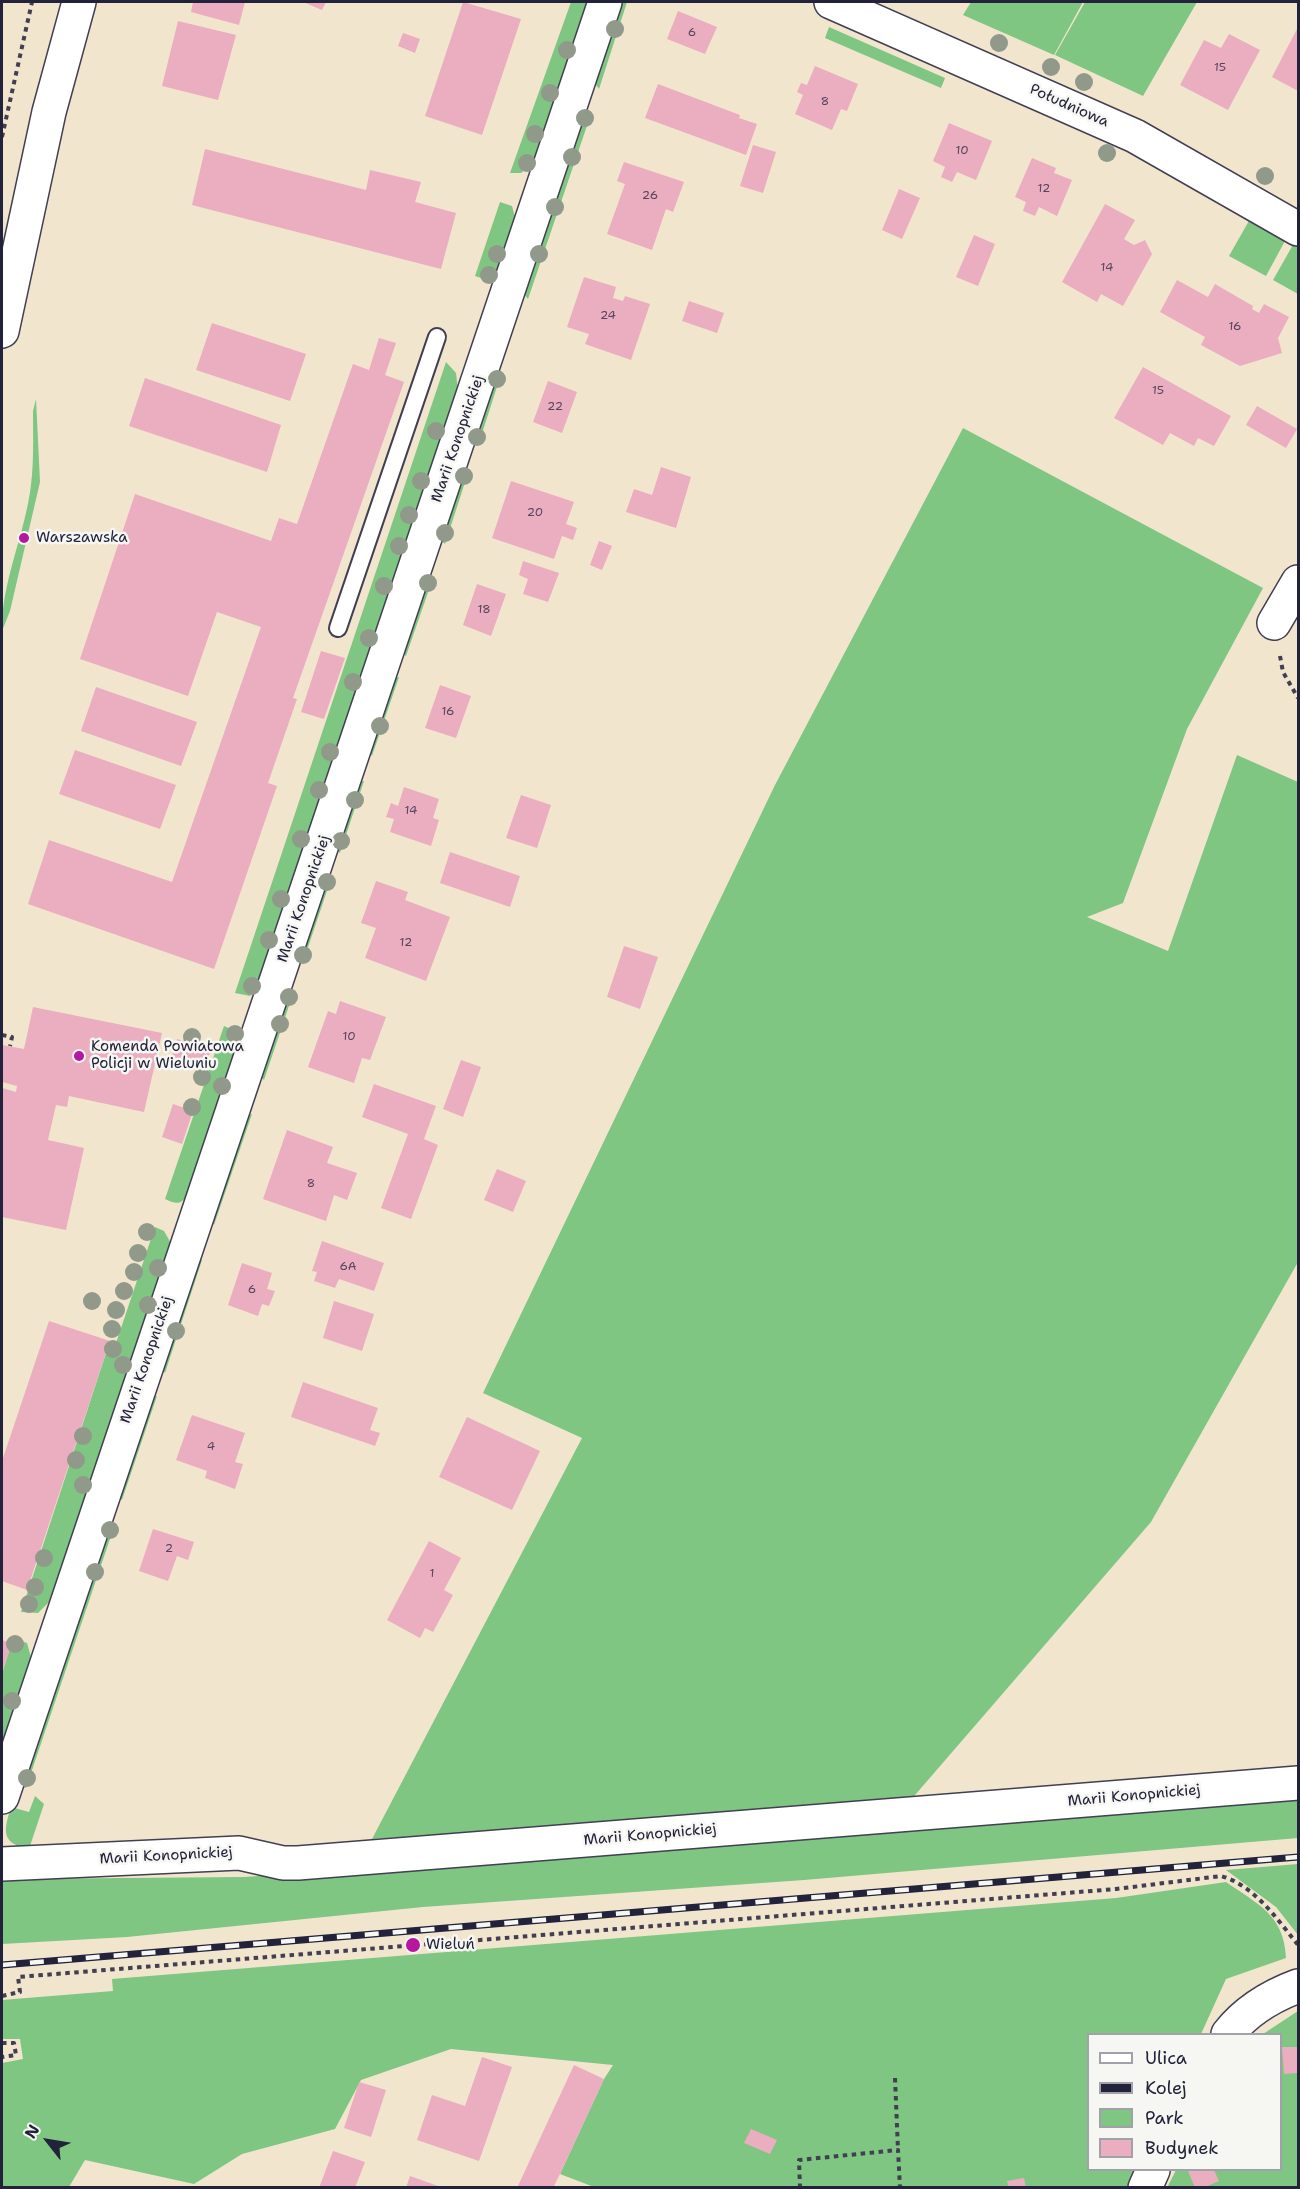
<!DOCTYPE html>
<meta charset="utf-8">
<style>
body{margin:0}
#map{position:relative;width:1300px;height:2189px;overflow:hidden;background:#f2e5ce;font-family:"Shantell Sans",sans-serif}
canvas{display:block}
.frame{position:absolute;inset:0;border:3px solid #22223b;pointer-events:none}
.legend{position:absolute;left:1087px;top:2033px;width:195px;height:138px;box-sizing:border-box;background:#f6f6f2;border:2px solid #a1a1a9;margin:0;padding:8px 10px;list-style:none;font-size:18px;color:#22223b}
.legend li{display:flex;align-items:center;gap:12px;height:30px}
.legend b{width:30px;border:2px solid #a1a1a9}
.north{position:absolute;left:18px;top:2111px;width:60px;height:60px;-webkit-text-stroke:4px #f6f6f2;paint-order:stroke;rotate:301deg;font-size:16px;font-weight:700;line-height:24px;text-align:center;color:#22223b}
.north::after{content:'';display:block;margin:auto;width:21px;height:27px;background:#22223b;clip-path:polygon(50% 0,100% 100%,50% 72%,0 100%)}
</style>
<div id="map">
<canvas width="1300" height="2189"></canvas>
<div class="frame"></div>
<ul class="legend">
<li><b style="height:8px;background:#fff"></b>Ulica</li>
<li><b style="height:8px;background:#22223b"></b>Kolej</li>
<li><b style="height:16px;background:#7ec682"></b>Park</li>
<li><b style="height:16px;background:#ebadc0"></b>Budynek</li>
</ul>
<div class="north">N</div>
</div>
<script>
const g = document.querySelector('canvas').getContext('2d');
g.lineJoin = 'round';
function paint(path, color) { g.fillStyle = color; g.fill(path, 'evenodd'); }
function strokePath(path, color, width, dash) { g.strokeStyle = color; g.lineWidth = width; g.lineCap = dash ? 'butt' : 'round'; g.setLineDash(dash || []); g.stroke(path); }
function drawText(font, color, halo, rows, align = 'center') {
  g.font = font + ' "Shantell Sans",sans-serif'; g.lineWidth = 5; g.setLineDash([]); g.textBaseline = 'middle'; g.strokeStyle = halo; g.fillStyle = color; for (const [text, x, y, turn = 0] of rows) {
    g.save(); g.translate(x, y); g.rotate((+turn || 0) * Math.PI / 180); g.textAlign = isNaN(turn) ? turn : align; if (halo) g.strokeText(text, 0, 0); g.fillText(text, 0, 0); g.restore();
  }
}
const green = new Path2D(`
 M 571,2 L 591,2 L 534,162 L 521,173 L 510,173 Z
 M 620,2 L 627,2 L 599,89 L 593,81 Z
 M 971,2 L 1083,2 L 1054,55 L 963,15 Z
 M 1085,2 L 1197,2 L 1143,96 L 1055,55 Z
 M 829,27 L 945,78 L 941,88 L 825,38 Z
 M 591,114 L 528,299 L 522,292 L 582,115 Z
 M 500,202 L 512,206 L 516,221 L 496,275 L 484,279 L 475,276 Z
 M 1250,219 L 1286,239 L 1266,276 L 1229,256 Z
 M 1294,243 L 1298,246 L 1298,294 L 1273,280 Z
 M 446,362 L 456,373 L 458,391 L 256,988 L 250,996 L 235,993 Z
 M 502,371 L 478,446 L 472,438 L 493,373 Z
 M 36,399 L 40,482 L 10,611 L 2,631 C 1,582 25,535 31,485 C 34,461 33,435 33,411 Z
 M 963,428 L 1263,588 L 1187,729 L 1123,903 L 1087,917 L 1168,951 L 1237,755 L 1298,782 L 1298,1262 L 1151,1522 L 909,1802 L 372,1839 L 582,1438 L 483,1393 L 775,785 Z
 M 469,470 L 445,544 L 438,538 L 462,471 Z
 M 425,578 L 433,578 L 406,656 L 401,651 Z
 M 399,677 L 372,756 L 368,750 L 392,678 Z
 M 357,781 L 364,781 L 340,853 L 334,847 Z
 M 332,876 L 303,962 L 297,957 L 325,877 Z
 M 293,994 L 264,1080 L 258,1074 L 285,995 Z
 M 224,1026 L 238,1032 L 240,1042 L 187,1196 C 180,1206 174,1203 165,1199 Z
 M 252,1114 L 214,1225 L 209,1218 L 244,1116 Z
 M 155,1227 L 164,1231 L 172,1245 L 49,1602 L 38,1613 L 21,1612 L 110,1341 L 116,1343 Z
 M 193,1260 L 202,1260 L 165,1373 L 159,1366 Z
 M 157,1396 L 122,1500 L 115,1493 L 148,1399 Z
 M 115,1524 L 26,1788 L 18,1785 L 106,1526 Z
 M 13,1638 L 27,1643 L 31,1657 L 2,1743 L 2,1674 Z
 M 1298,1795 L 1298,1838 L 804,1880 L 423,1907 L 127,1937 L 2,1944 L 2,1879 L 244,1877 L 455,1863 Z
 M 35,1796 L 44,1804 L 30,1846 L 15,1848 L 16,1845 C 0,1838 7,1821 11,1807 L 29,1812 Z
 M 1298,1864 L 1298,1935 L 1276,1907 L 1226,1870 Z
 M 1226,1882 C 1259,1905 1284,1915 1286,1958 L 1226,1979 L 1201,2034 L 1088,2034 L 1088,2170 L 1138,2170 L 1130,2187 L 594,2187 L 560,2174 L 604,2079 L 613,2065 L 451,2049 L 361,2080 L 335,2129 L 242,2154 L 194,2184 L 85,2160 L 69,2187 L 2,2187 L 2,2063 L 23,2059 L 20,2039 L 2,2039 L 2,2000 L 113,1991 L 112,1979 L 1116,1898 Z
 M 1298,2011 L 1298,2187 L 1167,2188 L 1176,2170 L 1280,2170 L 1280,2034 L 1263,2034 Z`);
const building = new Path2D(`
 M 193,2 L 245,2 L 239,25 L 191,12 Z
 M 303,2 L 326,2 L 322,10 Z
 M 463,2 L 521,19 L 482,135 L 425,116 Z
 M 678,11 L 717,27 L 705,54 L 667,39 Z
 M 178,21 L 236,35 L 218,100 L 162,86 Z
 M 1298,27 L 1298,91 L 1272,77 Z
 M 403,33 L 420,39 L 415,53 L 398,46 Z
 M 1229,34 L 1260,50 L 1228,110 L 1180,85 L 1204,40 L 1221,48 Z
 M 815,66 L 858,84 L 847,111 L 841,109 L 832,130 L 795,114 L 803,95 L 797,92 L 801,83 L 807,85 Z
 M 658,84 L 740,115 L 739,118 L 757,124 L 746,155 L 645,118 Z
 M 949,123 L 992,141 L 976,180 L 957,172 L 952,182 L 941,177 L 945,167 L 933,161 Z
 M 753,145 L 776,152 L 763,193 L 740,186 Z
 M 205,149 L 366,190 L 370,170 L 421,182 L 415,202 L 456,213 L 441,269 L 192,205 Z
 M 1032,158 L 1056,168 L 1054,173 L 1072,180 L 1057,216 L 1039,207 L 1035,216 L 1023,211 L 1026,202 L 1015,197 Z
 M 624,162 L 684,182 L 673,212 L 666,209 L 652,250 L 607,234 L 625,184 L 617,181 Z
 M 899,189 L 920,198 L 902,239 L 882,230 Z
 M 1105,204 L 1135,220 L 1124,239 L 1134,245 L 1145,240 L 1152,254 L 1123,306 L 1101,294 L 1097,302 L 1062,282 Z
 M 974,235 L 995,244 L 978,286 L 956,277 Z
 M 584,277 L 616,287 L 613,298 L 623,301 L 625,296 L 650,304 L 631,360 L 585,344 L 589,334 L 567,327 Z
 M 1177,280 L 1208,297 L 1215,284 L 1253,306 L 1252,309 L 1259,313 L 1264,304 L 1289,317 L 1278,338 L 1282,353 L 1240,366 L 1201,345 L 1205,337 L 1160,312 Z
 M 689,301 L 724,313 L 717,333 L 682,321 Z
 M 212,323 L 306,354 L 290,401 L 196,370 Z
 M 379,338 L 396,343 L 385,375 L 404,382 L 293,698 L 297,699 L 268,783 L 277,786 L 214,969 L 28,904 L 49,840 L 172,882 L 261,627 L 217,612 L 188,696 L 80,659 L 135,494 L 271,541 L 279,518 L 297,524 L 353,364 L 369,370 Z
 M 1143,367 L 1231,416 L 1214,446 L 1198,438 L 1194,446 L 1170,433 L 1163,445 L 1114,418 Z
 M 145,378 L 281,425 L 267,472 L 129,426 Z
 M 548,381 L 577,392 L 562,433 L 533,422 Z
 M 1257,406 L 1297,429 L 1286,448 L 1246,425 Z
 M 661,467 L 691,477 L 676,528 L 626,512 L 634,489 L 652,495 Z
 M 511,481 L 574,502 L 566,524 L 577,528 L 573,540 L 562,536 L 554,559 L 492,538 Z
 M 599,541 L 612,546 L 602,570 L 590,565 Z
 M 523,561 L 559,573 L 548,602 L 523,594 L 528,579 L 519,575 Z
 M 477,584 L 506,594 L 491,636 L 463,625 Z
 M 321,651 L 345,658 L 324,719 L 301,712 Z
 M 440,685 L 471,696 L 456,738 L 425,728 Z
 M 96,687 L 197,722 L 181,766 L 81,731 Z
 M 75,750 L 176,785 L 160,829 L 59,794 Z
 M 404,787 L 439,799 L 433,818 L 439,820 L 431,846 L 390,832 L 394,819 L 386,817 L 391,803 L 398,806 Z
 M 521,795 L 551,805 L 537,848 L 506,838 Z
 M 450,852 L 520,876 L 510,907 L 440,883 Z
 M 376,881 L 408,892 L 405,900 L 450,917 L 426,981 L 365,958 L 376,928 L 361,923 Z
 M 624,946 L 658,957 L 640,1009 L 607,997 Z
 M 340,1001 L 386,1017 L 370,1060 L 362,1058 L 354,1083 L 308,1067 L 328,1011 L 336,1014 Z
 M 33,1007 L 162,1033 L 144,1112 L 69,1096 L 67,1107 L 56,1105 L 48,1140 L 84,1148 L 66,1230 L 2,1217 L 2,1088 L 16,1092 L 17,1086 L 2,1082 L 2,1045 L 24,1049 Z
 M 177,1039 L 211,1049 L 204,1072 L 170,1062 Z
 M 461,1060 L 481,1067 L 463,1117 L 443,1109 Z
 M 374,1084 L 436,1106 L 424,1139 L 438,1145 L 411,1219 L 381,1208 L 408,1134 L 362,1117 Z
 M 173,1104 L 193,1111 L 182,1144 L 162,1137 Z
 M 287,1130 L 333,1147 L 327,1163 L 357,1173 L 347,1200 L 334,1195 L 326,1221 L 263,1199 Z
 M 497,1169 L 526,1181 L 513,1212 L 484,1200 Z
 M 322,1241 L 384,1263 L 374,1291 L 339,1279 L 335,1288 L 314,1281 L 317,1272 L 312,1271 Z
 M 242,1263 L 272,1273 L 267,1289 L 275,1291 L 269,1306 L 262,1304 L 258,1316 L 228,1305 Z
 M 334,1301 L 374,1314 L 362,1351 L 323,1338 Z
 M 49,1321 L 110,1341 L 27,1590 L 2,1581 L 2,1461 Z
 M 303,1382 L 378,1408 L 370,1430 L 380,1433 L 375,1446 L 291,1417 Z
 M 192,1415 L 245,1433 L 235,1462 L 243,1464 L 235,1489 L 205,1478 L 207,1471 L 176,1460 Z
 M 467,1417 L 540,1451 L 512,1510 L 439,1477 Z
 M 153,1529 L 194,1542 L 188,1560 L 177,1556 L 168,1581 L 139,1571 Z
 M 429,1541 L 461,1558 L 444,1590 L 453,1595 L 433,1632 L 425,1628 L 420,1638 L 387,1620 Z
 M 2,1640 L 12,1643 L 2,1673 Z
 M 1282,2047 L 1298,2047 L 1298,2073 L 1284,2074 Z
 M 482,2057 L 512,2067 L 479,2161 L 417,2140 L 432,2095 L 465,2106 Z
 M 574,2065 L 604,2079 L 560,2174 L 553,2188 L 517,2188 Z
 M 359,2082 L 386,2090 L 371,2137 L 344,2128 Z
 M 751,2129 L 777,2140 L 770,2154 L 744,2143 Z
 M 333,2151 L 365,2162 L 355,2188 L 319,2188 Z
 M 1192,2170 L 1214,2170 L 1219,2181 L 1203,2188 L 1195,2188 L 1188,2171 Z
 M 410,2176 L 441,2187 L 441,2188 L 406,2188 Z
 M 1024,2178 L 1026,2188 L 1009,2188 L 1007,2181 Z`);
const path = new Path2D(`
 M 2,137 L 32,2
 M 1280,656 L 1283,672 L 1298,698
 M 2,1035 L 12,1037 L 10,1046
 M 2,1996 L 20,1992 L 18,1977 L 1116,1889 L 1221,1876 C 1254,1885 1278,1920 1298,1945
 M 2,2043 L 14,2043 L 16,2055 L 2,2057
 M 895,2078 L 898,2150
 M 800,2188 L 799,2160 L 898,2150 L 900,2188`);
const service = new Path2D(`
 M 338,628 L 437,337`);
const minor = new Path2D(`
 M 831,2 L 1135,136 L 1298,229
 M 1274,623 L 1298,582
 M 2,1797 L 605,2
 M 2,1864 L 239,1853 L 283,1863 L 298,1863 L 1298,1783
 M 1228,2034 C 1246,2011 1271,1996 1298,1986
 M 1145,2188 L 1153,2170`);
const secondary = new Path2D(`
 M 2,331 L 49,112 L 79,2`);
const rail = new Path2D(`
 M 2,1965 L 1298,1857`);
const trees = [
 [615,29],
 [999,43],
 [567,50],
 [1051,67],
 [1084,82],
 [550,93],
 [585,118],
 [535,134],
 [1107,153],
 [572,157],
 [527,163],
 [1265,176],
 [555,207],
 [497,254],
 [539,254],
 [489,275],
 [497,379],
 [436,431],
 [477,437],
 [464,476],
 [421,481],
 [409,515],
 [445,533],
 [399,546],
 [428,583],
 [384,586],
 [369,638],
 [353,682],
 [380,726],
 [330,752],
 [319,790],
 [355,800],
 [301,839],
 [341,841],
 [327,882],
 [281,899],
 [269,940],
 [303,955],
 [252,986],
 [289,997],
 [280,1024],
 [235,1034],
 [192,1037],
 [202,1077],
 [222,1086],
 [192,1107],
 [147,1232],
 [138,1253],
 [158,1268],
 [134,1272],
 [124,1291],
 [92,1301],
 [148,1305],
 [116,1310],
 [112,1329],
 [176,1331],
 [113,1349],
 [123,1365],
 [83,1436],
 [76,1460],
 [83,1485],
 [110,1530],
 [44,1558],
 [95,1572],
 [35,1587],
 [29,1604],
 [15,1644],
 [12,1701],
 [27,1778]
];
const markers = [
 [24,538,6,"#b5179e"],
 [79,1056,6,"#b5179e"],
 [413,1945,8,"#b5179e"]
];
const numberNames = [
 ["6",692,33],
 ["15",1220,68],
 ["8",825,102],
 ["10",962,151],
 ["12",1044,189],
 ["26",650,196],
 ["14",1107,268],
 ["24",608,316],
 ["16",1235,327],
 ["15",1158,391],
 ["22",555,407],
 ["20",535,513],
 ["18",484,610],
 ["16",448,712],
 ["14",411,811],
 ["12",406,943],
 ["10",349,1037],
 ["8",311,1184],
 ["6A",348,1267],
 ["6",252,1290],
 ["4",211,1447],
 ["2",169,1549],
 ["1",432,1574]
];
const streetNames = [
 ["Południowa",1069,106,24],
 ["Marii Konopnickiej",458,439,-71],
 ["Marii Konopnickiej",304,899,-71],
 ["Marii Konopnickiej",147,1360,-71],
 ["Marii Konopnickiej",1134,1796,-5],
 ["Marii Konopnickiej",650,1835,-5],
 ["Marii Konopnickiej",166,1856,-3]
];
const poiNames = [
 ["Warszawska",36,538],
 ["Komenda Powiatowa",91,1047],
 ["Policji w Wieluniu",91,1064],
 ["Wieluń",426,1945]
];
paint(green, '#7ec682');
paint(building, '#ebadc0');
strokePath(service, '#413f51', 20);
strokePath(minor, '#413f51', 36);
strokePath(secondary, '#413f51', 36);
strokePath(path, '#413f51', 4, [4.5, 4.5]);
strokePath(service, '#fff', 16);
strokePath(minor, '#fff', 33);
strokePath(secondary, '#fff', 33);
strokePath(rail, '#22223b', 7);
strokePath(rail, '#f6f6f2', 4.5, [14]);
g.fillStyle = '#91998b';
for (const [x, y] of trees) { g.beginPath(); g.arc(x, y, 9, 0, 2 * Math.PI); g.fill(); }
for (const [x, y, r, color] of markers) { const dot = new Path2D(); dot.arc(x, y, r, 0, 2 * Math.PI); g.fillStyle = color; g.fill(dot); strokePath(dot, '#f6f6f2', 2); }
drawText('12px', '#54455c', null, numberNames);
drawText('15px', '#22223b', '#f6f6f2', streetNames);
drawText('15px', '#22223b', '#f6f6f2', poiNames, 'left');
</script>
